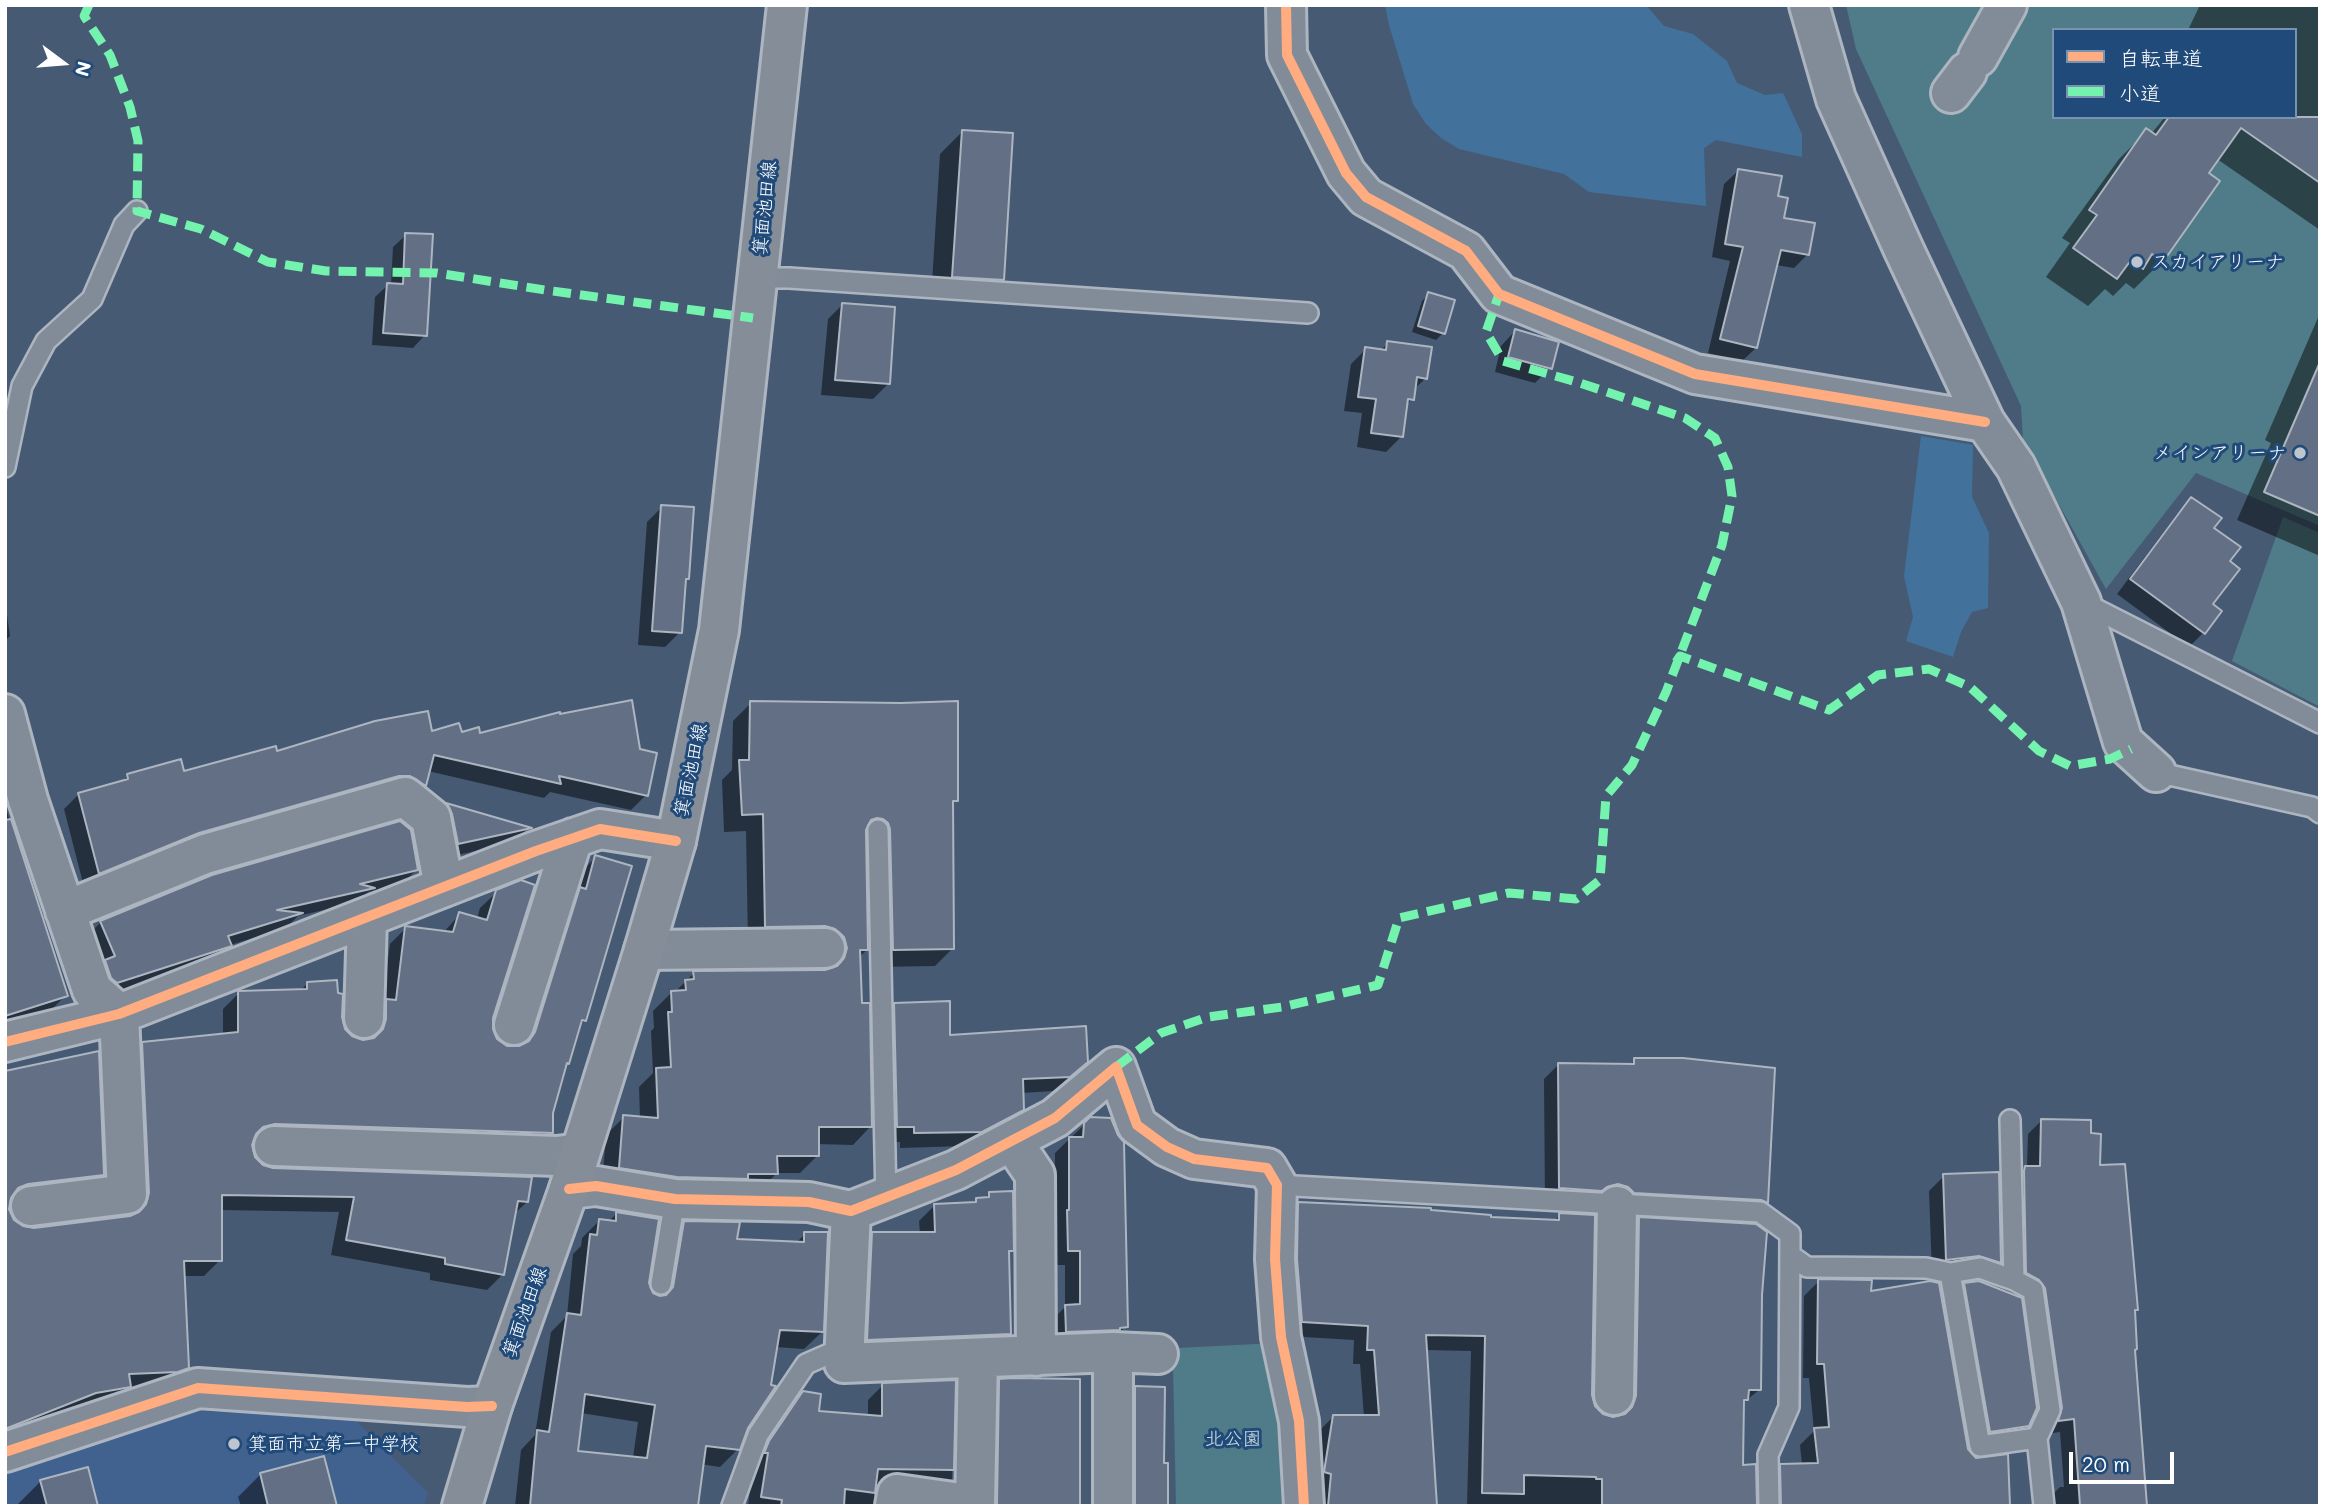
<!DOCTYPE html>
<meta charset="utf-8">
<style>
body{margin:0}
#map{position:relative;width:2325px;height:1511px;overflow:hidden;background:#465a74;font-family:Mali,"Klee One",sans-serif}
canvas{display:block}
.frame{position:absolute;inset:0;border:7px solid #fff;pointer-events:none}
.legend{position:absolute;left:2052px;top:28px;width:245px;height:91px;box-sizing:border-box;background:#1f4a7a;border:2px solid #7992af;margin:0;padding:9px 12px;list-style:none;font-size:21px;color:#fff}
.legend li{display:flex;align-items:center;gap:14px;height:35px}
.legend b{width:35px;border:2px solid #7992af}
.north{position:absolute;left:28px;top:28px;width:70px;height:70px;-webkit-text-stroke:5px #1f4a7a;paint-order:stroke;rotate:106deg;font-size:19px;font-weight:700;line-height:28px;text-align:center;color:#fff}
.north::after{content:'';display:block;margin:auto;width:24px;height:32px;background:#fff;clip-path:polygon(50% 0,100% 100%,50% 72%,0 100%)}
.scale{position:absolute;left:2069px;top:1452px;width:105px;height:32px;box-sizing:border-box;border:4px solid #fff;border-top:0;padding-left:9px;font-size:21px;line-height:24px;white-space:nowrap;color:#fff;-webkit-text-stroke:5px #1f4a7a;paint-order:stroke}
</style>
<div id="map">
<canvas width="2325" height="1511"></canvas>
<div class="frame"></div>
<ul class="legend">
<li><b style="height:9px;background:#ffac80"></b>自転車道</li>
<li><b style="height:9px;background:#73f3ae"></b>小道</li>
</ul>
<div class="north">N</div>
<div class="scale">20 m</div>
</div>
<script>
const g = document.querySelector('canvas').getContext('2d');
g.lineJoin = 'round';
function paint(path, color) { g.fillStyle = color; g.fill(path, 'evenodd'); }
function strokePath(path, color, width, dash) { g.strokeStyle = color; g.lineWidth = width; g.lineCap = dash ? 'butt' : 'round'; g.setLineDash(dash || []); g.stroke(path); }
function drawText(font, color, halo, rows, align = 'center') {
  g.font = font + ' Mali,"Klee One",sans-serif'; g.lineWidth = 6; g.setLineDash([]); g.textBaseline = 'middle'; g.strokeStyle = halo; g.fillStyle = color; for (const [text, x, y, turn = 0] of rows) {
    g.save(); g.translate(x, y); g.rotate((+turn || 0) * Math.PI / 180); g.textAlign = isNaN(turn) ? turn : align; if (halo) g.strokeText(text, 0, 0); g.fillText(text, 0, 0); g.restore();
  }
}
const built = new Path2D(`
 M 192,1411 L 353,1418 L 428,1493 L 424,1506 L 5,1506 L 5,1470 Z`);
const green = new Path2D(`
 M 1846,5 L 2320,5 L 2320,526 L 2196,473 L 2106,589 L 2023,440 L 2021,406 L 1856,49 ZM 2054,30 L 2295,30 L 2295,117 L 2054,117 Z
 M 2283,517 L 2320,533 L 2320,707 L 2232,661 Z
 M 1276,1343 L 1296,1506 L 1176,1506 L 1173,1368 L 1158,1367 L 1158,1349 Z`);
const water = new Path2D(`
 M 1385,5 L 1646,5 L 1664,26 L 1693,34 L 1727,61 L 1737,83 L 1765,95 L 1783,93 L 1802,134 L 1802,157 L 1716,140 L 1704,148 L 1706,206 L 1589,192 L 1564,174 L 1459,149 L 1441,138 L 1426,124 L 1413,104 L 1389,25 Z
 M 1921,436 L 1973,445 L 1972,497 L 1989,533 L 1988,608 L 1972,612 L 1961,632 L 1953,657 L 1906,641 L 1913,617 L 1904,576 Z`);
const shadow = new Path2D(`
 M 2200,5 L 2320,5 L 2320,230 L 2217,159 L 2207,173 L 2162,261 L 2134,289 L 2126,283 L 2113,296 L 2105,289 L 2088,306 L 2046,277 L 2070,243 L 2062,238 L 2119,159 L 2147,131 L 2151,134 L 2165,117 L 2295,117 L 2295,30 L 2188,30 Z
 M 962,132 L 1002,279 L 980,302 L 931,299 L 940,154 Z
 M 1738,171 L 1776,198 L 1782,219 L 1808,254 L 1794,268 L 1776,265 L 1756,348 L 1742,361 L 1708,353 L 1730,261 L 1712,257 L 1724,184 Z
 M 406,235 L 425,335 L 413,348 L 372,345 L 375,297 L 388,285 L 391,285 L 393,247 Z
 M 1429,294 L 1443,333 L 1436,340 L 1412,332 L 1422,301 Z
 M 842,305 L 888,384 L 873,399 L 821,395 L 828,319 Z
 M 2320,313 L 2320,556 L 2237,520 L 2271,443 L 2265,440 Z
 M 1515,331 L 1550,368 L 1535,383 L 1495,372 L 1501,346 Z
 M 1388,343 L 1426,378 L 1413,390 L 1412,399 L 1405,406 L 1401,437 L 1386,452 L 1357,447 L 1362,413 L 1344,411 L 1351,364 L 1366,349 L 1380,351 Z
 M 2191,500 L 2212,528 L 2228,562 L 2211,604 L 2220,611 L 2203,633 L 2189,647 L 2117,594 L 2177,514 Z
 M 662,507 L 687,578 L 684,581 L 680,632 L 665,647 L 638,645 L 647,522 Z
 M 6,608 L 10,636 L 5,641 L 5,608 Z
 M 751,703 L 956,800 L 951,805 L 953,948 L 935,966 L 876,967 L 871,841 L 864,836 L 867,950 L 858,958 L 870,1127 L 853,1145 L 817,1144 L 818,1155 L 800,1173 L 777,1173 L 758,1192 L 602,1185 L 606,1135 L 624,1117 L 640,1118 L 639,1087 L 653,1073 L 651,1031 L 654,1028 L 653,1011 L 671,993 L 674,993 L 694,973 L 829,971 L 827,956 L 748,944 L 746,831 L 724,832 L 722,780 L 732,770 L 733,721 Z
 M 431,733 L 479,735 L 646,795 L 631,810 L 550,792 L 544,798 L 428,771 L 424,785 L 410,799 L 84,887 L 64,809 L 79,794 L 121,783 L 128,776 L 183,773 L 276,754 Z
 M 5,805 L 11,825 L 5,831 Z
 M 447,805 L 528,828 L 515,842 L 444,858 L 432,819 Z
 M 596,857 L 585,1020 L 578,1027 L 568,1063 L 564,1066 L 551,1113 L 551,1132 L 535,1148 L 258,1139 L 252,1141 L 250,1146 L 254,1158 L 262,1166 L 273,1170 L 527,1202 L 514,1214 L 503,1274 L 487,1290 L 430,1280 L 430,1273 L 331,1255 L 339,1212 L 220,1210 L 220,1260 L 204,1276 L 183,1276 L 188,1367 L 171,1383 L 161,1387 L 127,1389 L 113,1403 L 5,1437 L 5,1076 L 102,1174 L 86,1190 L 9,1200 L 8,1210 L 13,1221 L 22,1228 L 33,1229 L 132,1217 L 134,1210 L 127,1060 L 143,1044 L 223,1035 L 223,1009 L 239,993 L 300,991 L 307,984 L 340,1018 L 344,1030 L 351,1038 L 363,1042 L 369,1040 L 371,1017 L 382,1006 L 390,944 L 406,928 L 443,933 L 460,914 L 477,919 L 480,908 L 497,892 L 491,1029 L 496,1040 L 506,1047 L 520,1048 L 565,905 L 580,873 Z
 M 417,869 L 402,884 L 368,892 L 358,902 L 298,916 L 286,928 L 230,945 L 215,960 L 101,997 L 86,937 L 101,922 Z
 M 66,995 L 51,1010 L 9,1024 L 6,1015 Z
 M 895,1004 L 949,1037 L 1086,1061 L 1054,1091 L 1021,1093 L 1022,1109 L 1007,1124 L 965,1146 L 900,1148 L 900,1142 L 882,1142 L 880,1019 Z
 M 1635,1060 L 1767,1202 L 1752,1217 L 1545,1203 L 1544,1079 L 1559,1064 L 1629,1066 Z
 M 2042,1120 L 2089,1135 L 2099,1167 L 2136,1310 L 2133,1312 L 2134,1350 L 2145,1505 L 2147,1506 L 2047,1506 L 2046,1501 L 2060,1487 L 2064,1487 L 2060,1432 L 2046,1434 L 2011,1181 L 2027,1167 L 2028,1134 Z
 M 1085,1124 L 1126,1326 L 1111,1341 L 1052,1346 L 1050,1322 L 1065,1307 L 1065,1265 L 1054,1265 L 1055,1153 Z
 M 1944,1176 L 2000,1262 L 1985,1277 L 1932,1274 L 1929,1191 Z
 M 990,1193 L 1012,1250 L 1007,1254 L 1010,1334 L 995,1349 L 853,1354 L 858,1249 L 873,1234 L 920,1234 L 919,1221 L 934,1206 L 972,1204 L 977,1199 L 984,1199 Z
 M 1299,1203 L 1489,1219 L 1554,1221 L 1560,1215 L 1590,1395 L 1594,1407 L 1602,1416 L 1613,1419 L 1620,1417 L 1622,1412 L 1625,1234 L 1639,1219 L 1761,1294 L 1759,1390 L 1742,1404 L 1742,1466 L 1755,1506 L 1467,1506 L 1471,1351 L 1425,1350 L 1435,1506 L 1315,1506 L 1310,1487 L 1319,1431 L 1334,1416 L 1364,1417 L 1360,1364 L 1353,1364 L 1354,1340 L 1287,1336 L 1284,1218 Z
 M 617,1213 L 651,1294 L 657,1297 L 667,1240 L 684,1223 L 735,1241 L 795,1244 L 805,1234 L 822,1332 L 804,1349 L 775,1347 L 738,1449 L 720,1467 L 693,1463 L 671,1506 L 515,1506 L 521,1450 L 535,1435 L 551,1332 L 567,1316 L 573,1254 L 581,1246 L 582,1238 L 599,1221 L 608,1222 ZM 581,1413 L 638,1422 L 633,1458 L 576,1452 Z
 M 1819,1281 L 1870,1293 L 1976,1506 L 1767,1506 L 1766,1480 L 1781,1465 L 1802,1465 L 1800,1445 L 1814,1431 L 1809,1378 L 1803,1378 L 1804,1296 Z
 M 1965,1285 L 2027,1425 L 2016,1437 L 1979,1442 L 1954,1296 Z
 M 1000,1380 L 1079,1506 L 983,1506 L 985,1395 Z
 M 954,1382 L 952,1479 L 937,1494 L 884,1487 L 875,1488 L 873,1506 L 748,1506 L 754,1457 L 788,1408 L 803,1392 L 817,1413 L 868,1417 L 868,1400 L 883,1385 Z
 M 1136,1388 L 1162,1464 L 1166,1506 L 1120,1506 L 1121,1403 Z
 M 261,1474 L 335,1506 L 241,1506 L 238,1497 Z
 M 41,1481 L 97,1506 L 19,1506 L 18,1504 Z`);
const building = new Path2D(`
 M 2169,117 L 2320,117 L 2320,183 L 2241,128 L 2209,173 L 2220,181 L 2163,262 L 2152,254 L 2143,269 L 2131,260 L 2117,279 L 2073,248 L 2097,215 L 2089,210 L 2146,128 L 2156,135 Z
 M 962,130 L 1013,133 L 1004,280 L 952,277 Z
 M 1738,169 L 1782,176 L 1778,196 L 1788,198 L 1784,218 L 1815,223 L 1809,255 L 1781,250 L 1757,348 L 1720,339 L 1743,247 L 1725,244 Z
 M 405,233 L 433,234 L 427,336 L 383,333 L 387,283 L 403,284 Z
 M 1428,292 L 1455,300 L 1445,334 L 1418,326 Z
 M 842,303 L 895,307 L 890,384 L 835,380 Z
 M 1515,329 L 1559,342 L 1552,369 L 1508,357 Z
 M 1387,341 L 1432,347 L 1427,379 L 1417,377 L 1414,400 L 1408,399 L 1403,437 L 1371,433 L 1376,399 L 1358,397 L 1365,347 L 1386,350 Z
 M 2320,362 L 2320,516 L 2264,492 Z
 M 2191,497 L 2222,518 L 2214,528 L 2241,547 L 2230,561 L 2240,569 L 2213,604 L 2222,611 L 2205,634 L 2130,579 Z
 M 661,505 L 694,507 L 689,579 L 686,579 L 682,633 L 652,631 Z
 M 632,700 L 640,749 L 657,753 L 648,796 L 559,776 L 561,784 L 434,755 L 426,786 L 410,776 L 399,776 L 199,833 L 99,874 L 78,793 L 128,779 L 127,774 L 181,759 L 184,771 L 276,746 L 277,751 L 375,721 L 428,711 L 432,731 L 459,723 L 462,732 L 479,727 L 480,733 L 560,712 L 560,714 Z
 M 750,701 L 901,703 L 958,701 L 958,801 L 953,801 L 954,949 L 893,950 L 890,829 L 888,823 L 883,819 L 877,818 L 871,820 L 866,830 L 868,950 L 860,950 L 862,1003 L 870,1003 L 872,1127 L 819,1127 L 819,1156 L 777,1156 L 778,1174 L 748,1174 L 748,1179 L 677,1177 L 619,1168 L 623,1115 L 658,1118 L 656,1068 L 671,1067 L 668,1012 L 672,1012 L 671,991 L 686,990 L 685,980 L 694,979 L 693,971 L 825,970 L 837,966 L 844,958 L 847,948 L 844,937 L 835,929 L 825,926 L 765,927 L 763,814 L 742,815 L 739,760 L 749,760 Z
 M 446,803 L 532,828 L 458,844 L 452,814 Z
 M 11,819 L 68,996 L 5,1016 L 5,820 Z
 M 400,821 L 411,830 L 418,870 L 360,884 L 375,888 L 277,910 L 303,913 L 228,936 L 232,946 L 117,983 L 111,978 L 105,960 L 115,956 L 100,921 L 212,875 Z
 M 595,855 L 632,866 L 586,1021 L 582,1020 L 569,1064 L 567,1063 L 553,1113 L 553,1133 L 275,1124 L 263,1127 L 256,1134 L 252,1145 L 255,1157 L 263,1165 L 273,1168 L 532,1177 L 528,1202 L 518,1201 L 504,1275 L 445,1264 L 445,1258 L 346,1240 L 354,1197 L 222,1195 L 222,1261 L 184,1261 L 189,1368 L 178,1372 L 129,1374 L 131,1387 L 96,1393 L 5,1429 L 5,1071 L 99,1051 L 104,1175 L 28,1184 L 18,1188 L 11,1198 L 9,1209 L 14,1220 L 23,1226 L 34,1228 L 130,1216 L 139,1212 L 146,1204 L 149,1193 L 142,1042 L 238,1032 L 238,991 L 307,989 L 307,982 L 337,980 L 338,993 L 343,994 L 342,1017 L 345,1029 L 352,1036 L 363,1040 L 374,1038 L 383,1029 L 386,1019 L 386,999 L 396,1000 L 405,926 L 453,932 L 459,912 L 487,920 L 496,890 L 521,880 L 535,885 L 493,1018 L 493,1029 L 497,1039 L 507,1046 L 519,1046 L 529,1041 L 535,1032 L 580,887 L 586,889 Z
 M 950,1001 L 950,1035 L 1086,1026 L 1088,1062 L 1070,1077 L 1023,1079 L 1024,1110 L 982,1132 L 914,1133 L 914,1127 L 897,1127 L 894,1003 Z
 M 1634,1058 L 1683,1058 L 1775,1068 L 1768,1203 L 1761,1200 L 1634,1193 L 1628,1187 L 1618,1184 L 1607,1187 L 1602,1191 L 1559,1188 L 1558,1063 L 1634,1064 Z
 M 1090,1117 L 1111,1118 L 1118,1135 L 1124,1142 L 1128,1327 L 1120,1328 L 1120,1330 L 1066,1332 L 1065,1305 L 1080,1304 L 1080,1251 L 1068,1251 L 1067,1210 L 1069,1210 L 1069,1137 L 1083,1137 L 1084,1123 Z
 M 2041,1119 L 2091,1120 L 2091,1133 L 2101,1134 L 2100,1165 L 2125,1164 L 2138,1310 L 2135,1310 L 2137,1349 L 2135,1350 L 2147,1506 L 2080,1506 L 2074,1419 L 2058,1421 L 2062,1408 L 2045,1288 L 2039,1280 L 2026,1273 L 2024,1171 L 2025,1166 L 2040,1166 Z
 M 1999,1172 L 2001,1263 L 1979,1256 L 1946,1260 L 1943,1174 Z
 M 1013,1191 L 1014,1251 L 1009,1251 L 1011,1334 L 867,1340 L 872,1232 L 935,1232 L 934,1204 L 976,1202 L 976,1198 L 989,1197 L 989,1192 Z
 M 1298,1202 L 1431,1208 L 1431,1210 L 1491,1215 L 1491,1217 L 1559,1220 L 1559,1213 L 1595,1215 L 1592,1395 L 1595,1406 L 1603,1414 L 1613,1417 L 1625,1414 L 1632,1407 L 1636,1396 L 1639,1217 L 1756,1224 L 1767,1232 L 1762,1295 L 1761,1390 L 1749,1390 L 1748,1400 L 1744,1400 L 1743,1465 L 1756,1464 L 1757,1506 L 1602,1506 L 1602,1479 L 1596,1479 L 1596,1477 L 1524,1475 L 1524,1494 L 1482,1493 L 1485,1336 L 1426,1335 L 1437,1506 L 1328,1506 L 1331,1474 L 1324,1472 L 1333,1415 L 1379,1415 L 1374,1350 L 1367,1350 L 1368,1326 L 1302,1322 L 1297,1259 Z
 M 616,1212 L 659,1219 L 649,1283 L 653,1293 L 660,1296 L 666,1295 L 673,1287 L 684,1221 L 740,1222 L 737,1239 L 804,1242 L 804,1232 L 828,1232 L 824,1332 L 780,1330 L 771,1385 L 776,1386 L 748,1428 L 740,1450 L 706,1446 L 698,1506 L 530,1506 L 537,1430 L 549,1432 L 567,1313 L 581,1315 L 590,1234 L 597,1235 L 599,1219 L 616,1221 ZM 585,1394 L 655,1405 L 647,1458 L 578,1451 Z
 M 1818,1279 L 1872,1280 L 1871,1291 L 1930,1281 L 1939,1283 L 1968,1449 L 1976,1458 L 2008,1454 L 2010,1506 L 1781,1506 L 1780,1464 L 1818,1463 L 1814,1428 L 1829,1427 L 1824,1364 L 1817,1364 Z
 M 1979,1281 L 2022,1298 L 2037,1408 L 2029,1426 L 1990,1432 L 1964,1283 Z
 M 1013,1378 L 1080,1379 L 1080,1506 L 997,1506 L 999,1379 Z
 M 956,1380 L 954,1470 L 878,1469 L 875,1493 L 845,1489 L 844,1506 L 781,1506 L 782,1500 L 761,1497 L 768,1453 L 764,1453 L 769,1441 L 803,1391 L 821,1394 L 819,1411 L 882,1416 L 882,1383 Z
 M 1135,1386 L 1165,1387 L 1164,1463 L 1168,1463 L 1168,1506 L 1135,1506 Z
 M 324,1456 L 337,1506 L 268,1506 L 260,1473 Z
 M 88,1467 L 98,1506 L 47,1506 L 40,1480 Z`);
const lane = new Path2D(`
 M 758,278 L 789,278 L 1308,313
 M 5,467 L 22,386 L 46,341 L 92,299 L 124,225 L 137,211
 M 2082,602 L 2320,723
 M 2156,772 L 2312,807 L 2320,813
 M 878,830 L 886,1199
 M 2010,1120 L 2014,1280
 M 1277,1185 L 1760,1212 L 1790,1234 L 1789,1407 L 1768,1455 L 1769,1506
 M 1790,1255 L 1807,1267 L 1926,1268 L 1950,1273
 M 661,1284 L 675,1199
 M 2037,1438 L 1980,1446 L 1950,1273 L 1980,1268 L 2014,1280 L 2033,1290 L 2050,1410 L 2037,1438 L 2044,1506
 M 732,1506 L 758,1435 L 806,1364 L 845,1347`);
const street = new Path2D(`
 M 1286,5 L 1287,55 L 1346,173 L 1366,197 L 1466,251 L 1499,294 L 1695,374 L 1985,422
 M 1809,5 L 1836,99 L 1903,248 L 1985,422 L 2016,467 L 2081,602 L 2123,742 L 2156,772
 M 1978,57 L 2007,5
 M 1951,93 L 1967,72
 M 5,714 L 28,800 L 92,990 L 119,1014 L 127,1194 L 31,1206
 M 65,911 L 205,854 L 405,797 L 431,818 L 444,887
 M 644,950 L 825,948
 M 364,1018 L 367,918
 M 514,1025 L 573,838
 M 5,1042 L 119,1014 L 536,851 L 600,829 L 676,841
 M 1012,1141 L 1035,1175 L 1036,1356
 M 274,1146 L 557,1156 L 580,1153
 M 569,1189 L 596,1186 L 675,1199 L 809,1202 L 851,1211 L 956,1170 L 1055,1118 L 1116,1067 L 1137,1125 L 1167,1147 L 1194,1159 L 1267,1168 L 1277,1185 L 1275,1259 L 1281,1337 L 1299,1421 L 1304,1506
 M 851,1211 L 844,1363 L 1113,1352 L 1158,1354
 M 1614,1395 L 1617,1206
 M 5,1452 L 198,1388 L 467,1407 L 492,1406
 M 895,1506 L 897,1494 L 975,1505 L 978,1358
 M 1113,1506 L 1113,1352`);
const primary = new Path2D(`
 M 462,1506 L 492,1406 L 569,1189 L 644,950 L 676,841 L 719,630 L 787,5`);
const quiet = new Path2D(`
 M 89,5 L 84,16 L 110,55 L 130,107 L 138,141 L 137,211 L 201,229 L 268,262 L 326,271 L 437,273 L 545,290 L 753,318
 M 1676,662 L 1680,656 L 1829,710 L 1878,675 L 1929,669 L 1970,687 L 2039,751 L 2070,766 L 2110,759 L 2131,749
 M 1116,1067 L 1161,1033 L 1208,1017 L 1282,1007 L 1378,985 L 1399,918 L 1509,893 L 1576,899 L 1600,880 L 1606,796 L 1632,765 L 1666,692 L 1722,545 L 1732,496 L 1728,467 L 1715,438 L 1685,418 L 1580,383 L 1503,361 L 1486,332 L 1499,294`);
const cycleway = new Path2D(`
 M 1286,5 L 1287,55 L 1346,173 L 1366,197 L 1466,251 L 1499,294 L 1695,374 L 1985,422
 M 5,1042 L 119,1014 L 536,851 L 600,829 L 676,841
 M 569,1189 L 596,1186 L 675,1199 L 809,1202 L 851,1211 L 956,1170 L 1055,1118 L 1116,1067 L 1137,1125 L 1167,1147 L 1194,1159 L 1267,1168 L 1277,1185 L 1275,1259 L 1281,1337 L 1299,1421 L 1304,1506
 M 5,1452 L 198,1388 L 467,1407 L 492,1406`);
const markers = [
 [2137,262,7,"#bec5ce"],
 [2300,453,7,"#bec5ce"],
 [234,1444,7,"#bec5ce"]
];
const streetNames = [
 ["箕面池田線",765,208,-84],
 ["箕面池田線",691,770,-78],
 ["箕面池田線",525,1312,-70]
];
const poiNames = [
 ["スカイアリーナ",2151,262],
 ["メインアリーナ",2286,453,"right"],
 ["箕面市立第一中学校",248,1444]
];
const parkNames = [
 ["北公園",1233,1439]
];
paint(built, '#41618e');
paint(green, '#4f7c88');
paint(water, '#42729b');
paint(shadow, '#0007');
paint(building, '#626f84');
strokePath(building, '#acb5c0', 2);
strokePath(lane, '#acb5c0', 24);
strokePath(street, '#acb5c0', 44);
strokePath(primary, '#acb5c0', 44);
strokePath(lane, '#828c98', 19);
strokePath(street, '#828c98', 38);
strokePath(primary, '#858e98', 38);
strokePath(quiet, '#73f3ae', 9, [18, 9]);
strokePath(cycleway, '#ffac80', 10);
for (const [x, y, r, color] of markers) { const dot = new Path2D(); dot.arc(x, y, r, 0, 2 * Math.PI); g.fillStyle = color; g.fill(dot); strokePath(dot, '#1f4a7a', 2.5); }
drawText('19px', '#fff', '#1f4a7a', streetNames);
drawText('19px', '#fff', '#1f4a7a', poiNames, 'left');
drawText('19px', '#d3e0e2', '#1f4a7a', parkNames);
</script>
